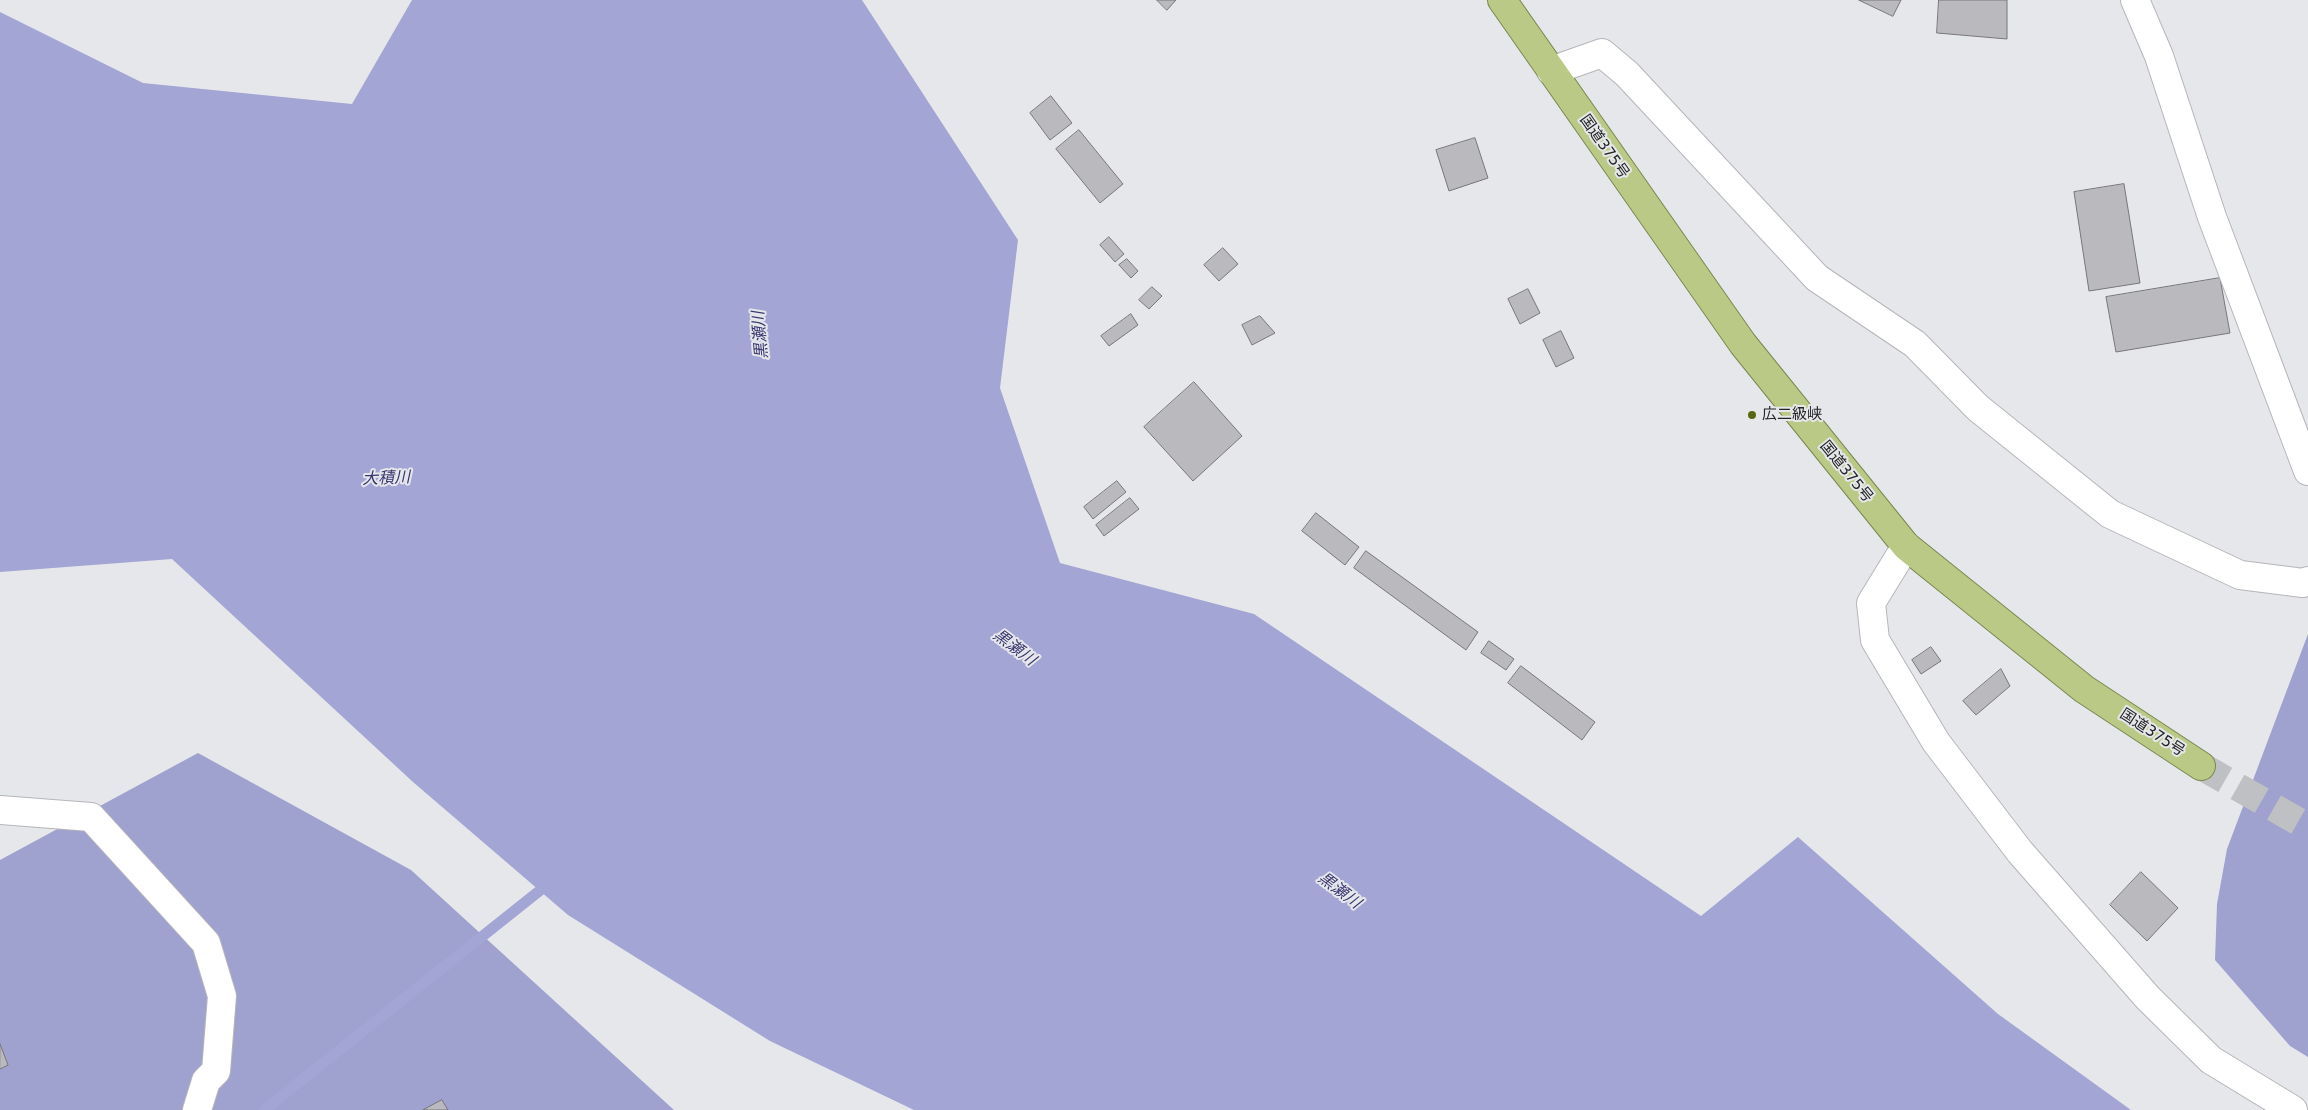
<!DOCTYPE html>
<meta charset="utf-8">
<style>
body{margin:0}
canvas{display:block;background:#e6e7eb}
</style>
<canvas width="2308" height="1110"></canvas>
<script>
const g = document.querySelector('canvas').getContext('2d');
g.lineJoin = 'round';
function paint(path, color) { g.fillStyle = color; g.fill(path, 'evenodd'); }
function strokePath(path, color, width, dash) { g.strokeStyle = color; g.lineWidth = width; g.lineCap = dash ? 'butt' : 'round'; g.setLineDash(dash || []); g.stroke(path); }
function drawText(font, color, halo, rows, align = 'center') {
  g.font = font + ' "DejaVu Sans","Noto Sans JP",sans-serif'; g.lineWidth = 4; g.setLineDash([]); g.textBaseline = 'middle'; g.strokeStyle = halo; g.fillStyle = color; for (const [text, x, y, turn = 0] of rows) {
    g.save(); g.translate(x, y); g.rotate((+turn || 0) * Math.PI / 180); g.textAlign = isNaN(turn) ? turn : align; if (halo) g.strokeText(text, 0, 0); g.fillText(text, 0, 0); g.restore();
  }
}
const forest = new Path2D(`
 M 2308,634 L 2308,1057 L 2290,1046 L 2215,960 L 2217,904 L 2227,849 Z
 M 198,753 L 411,870 L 674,1110 L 0,1110 L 0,860 Z`);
const water = new Path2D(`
 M 412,0 L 862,0 L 1018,240 L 1000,388 L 1060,563 L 1254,614 L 1701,916 L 1798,837 L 1998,1014 L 2131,1110 L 914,1110 L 770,1041 L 568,915 L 413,782 L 172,559 L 0,572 L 0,12 L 143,83 L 352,104 Z`);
const stream = new Path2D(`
 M 264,1110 L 543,888 L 548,880`);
const building = new Path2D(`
 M 1157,0 L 1176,0 L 1167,10 Z
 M 1859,0 L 1901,0 L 1893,16 Z
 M 1939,0 L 2007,0 L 2007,39 L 1937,33 Z
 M 1051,96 L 1072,123 L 1050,140 L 1030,113 Z
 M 1079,130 L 1123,184 L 1100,203 L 1056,149 Z
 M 1475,138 L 1488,178 L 1449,191 L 1436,150 Z
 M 2124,184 L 2140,283 L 2089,291 L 2074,192 Z
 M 1109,237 L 1124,254 L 1115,262 L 1100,245 Z
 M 1223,248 L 1238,264 L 1219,281 L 1204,265 Z
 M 1127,259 L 1138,271 L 1131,278 L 1119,265 Z
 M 2220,278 L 2230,333 L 2116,352 L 2106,297 Z
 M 1152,287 L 1162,296 L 1149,309 L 1139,300 Z
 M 1528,289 L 1540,313 L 1520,324 L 1508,299 Z
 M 1131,314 L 1138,325 L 1109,346 L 1101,336 Z
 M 1260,316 L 1275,333 L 1252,345 L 1242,325 Z
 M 1561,331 L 1574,358 L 1556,367 L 1543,340 Z
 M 1194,382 L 1242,436 L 1193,481 L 1144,427 Z
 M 1117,481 L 1126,492 L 1093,519 L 1084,507 Z
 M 1130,498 L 1139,509 L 1104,536 L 1096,525 Z
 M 1316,513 L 1359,547 L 1345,565 L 1302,531 Z
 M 1366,551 L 1478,632 L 1466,650 L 1354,568 Z
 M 1489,641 L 1514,659 L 1506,670 L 1481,653 Z
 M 1931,647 L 1941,661 L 1921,674 L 1912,660 Z
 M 1521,666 L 1595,722 L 1582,740 L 1508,683 Z
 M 2001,669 L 2010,686 L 1976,715 L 1963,701 Z
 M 2141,872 L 2178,908 L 2147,941 L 2110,905 Z
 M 0,1044 L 8,1065 L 0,1069 Z
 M 442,1100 L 448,1110 L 423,1110 Z`);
const trunkTunnel = new Path2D(`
 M 2201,766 L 2308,827`);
const minor = new Path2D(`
 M 2135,0 L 2159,56 L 2212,217 L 2308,471
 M 1551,71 L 1602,53 L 1627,74 L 1817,278 L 1915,344 L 1978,408 L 2110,514 L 2240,575 L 2303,583 L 2308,581
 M 1906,546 L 1871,603 L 1875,640 L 1936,742 L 2020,852 L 2148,998 L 2211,1060 L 2293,1110
 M 0,810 L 91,817 L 206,943 L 222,996 L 216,1071 L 206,1081 L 197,1110`);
const trunk = new Path2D(`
 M 1502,0 L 1743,344 L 1906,546 L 2084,689 L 2201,766`);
const markers = [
 [1752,415,5,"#576811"]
];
const streetNames = [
 ["国道375号",1604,147,55],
 ["国道375号",1846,472,51],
 ["国道375号",2152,733,33]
];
const poiNames = [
 ["広二級峡",1762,415]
];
const waterNames = [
 ["黒瀬川",761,335,-95],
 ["大積川",386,479,-2],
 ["黒瀬川",1014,648,37],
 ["黒瀬川",1339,891,37]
];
paint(forest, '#9fa1cf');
paint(water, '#a3a5d4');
strokePath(stream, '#a3a5d4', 11);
paint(building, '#bababe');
strokePath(building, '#77777b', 1);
strokePath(trunkTunnel, '#bfc0c3', 28, [28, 14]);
strokePath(minor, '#b6b6ba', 30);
strokePath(trunk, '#7a8750', 30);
strokePath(minor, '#fff', 28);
strokePath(trunk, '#baca86', 28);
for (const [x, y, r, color] of markers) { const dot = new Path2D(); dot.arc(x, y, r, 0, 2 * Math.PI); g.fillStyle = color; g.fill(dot); strokePath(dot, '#e6e7eb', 2); }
drawText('15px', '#242425', '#e6e7eb', streetNames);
drawText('15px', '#242425', '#e6e7eb', poiNames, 'left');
drawText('italic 16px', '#38356f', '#e6e7eb', waterNames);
</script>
